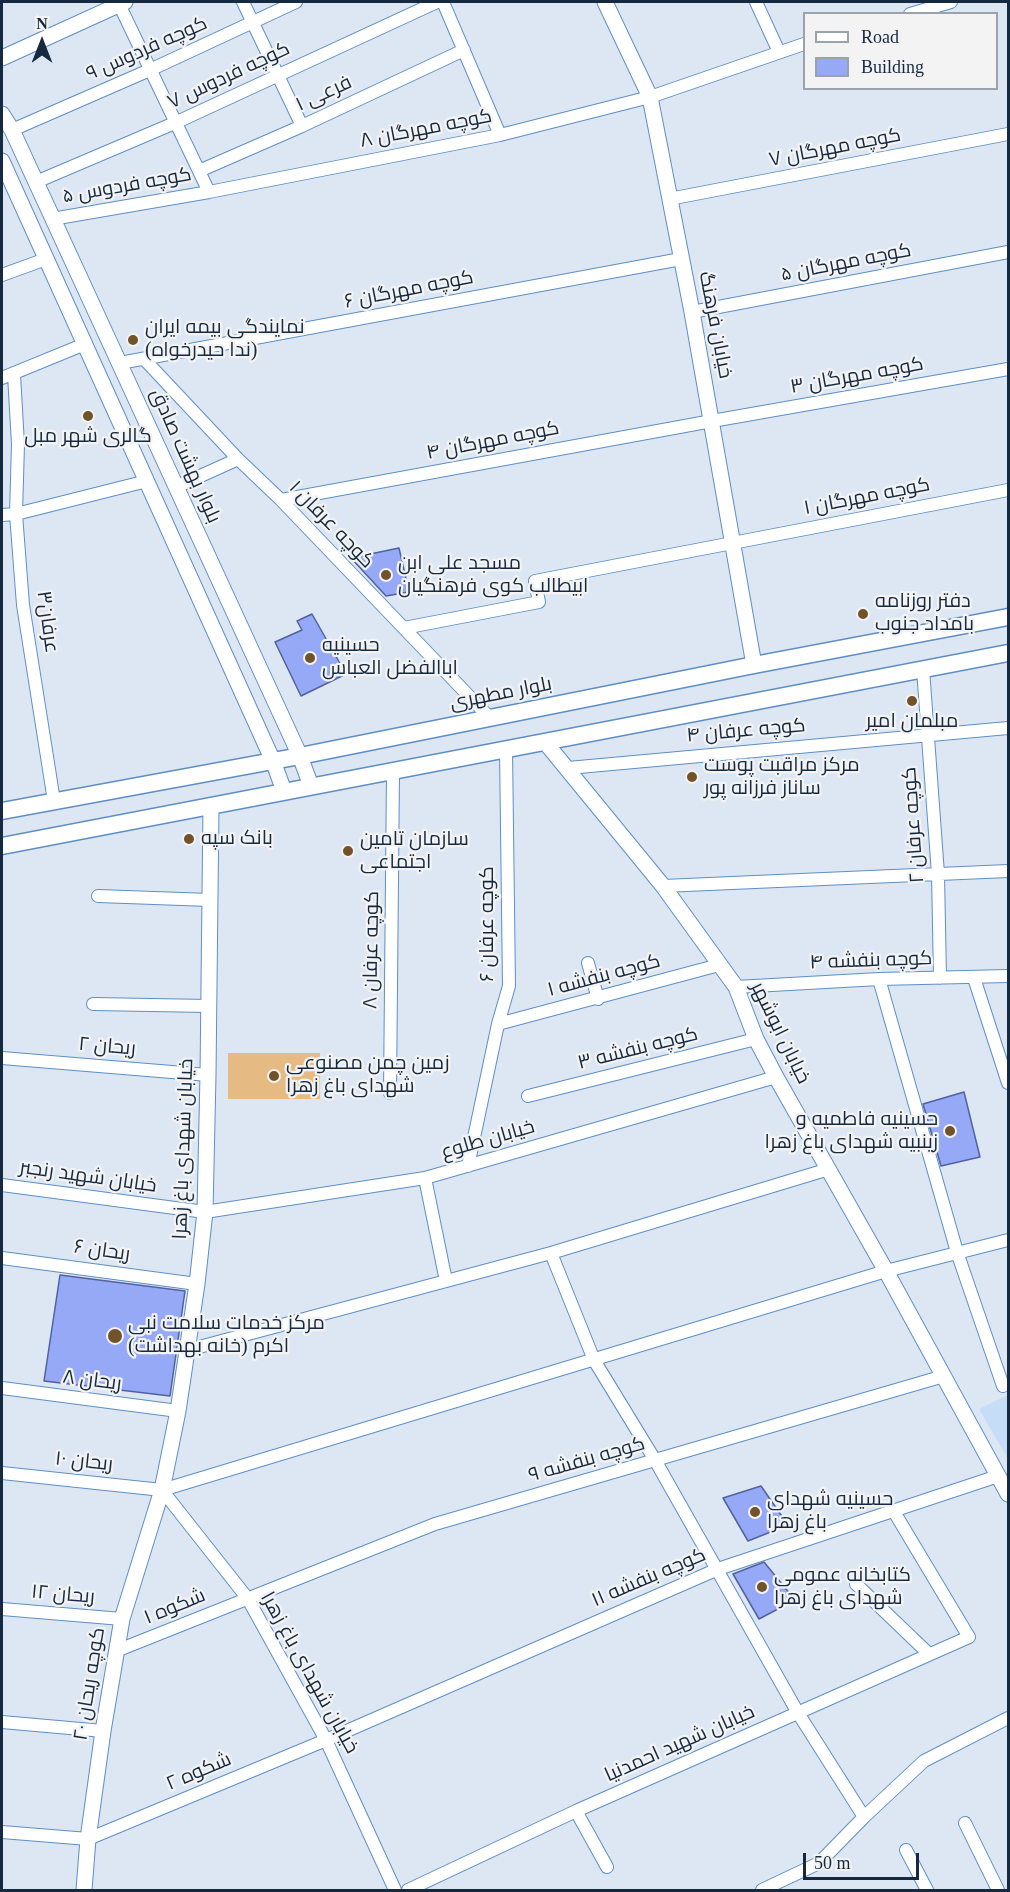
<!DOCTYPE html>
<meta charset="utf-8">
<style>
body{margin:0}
#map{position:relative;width:1010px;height:1892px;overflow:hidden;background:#dde7f3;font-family:"Times New Roman",serif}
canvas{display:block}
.frame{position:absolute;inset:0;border:3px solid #152940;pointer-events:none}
.legend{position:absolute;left:803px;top:12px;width:195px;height:78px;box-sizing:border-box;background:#f3f3f3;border:2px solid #9aa2ab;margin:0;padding:8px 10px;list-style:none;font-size:18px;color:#152940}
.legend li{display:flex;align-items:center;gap:12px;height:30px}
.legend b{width:30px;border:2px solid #9aa2ab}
.north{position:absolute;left:12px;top:12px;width:60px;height:60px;-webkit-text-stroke:4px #f3f3f3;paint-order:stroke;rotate:0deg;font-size:16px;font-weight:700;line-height:24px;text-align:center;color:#152940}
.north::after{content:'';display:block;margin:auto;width:21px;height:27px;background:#152940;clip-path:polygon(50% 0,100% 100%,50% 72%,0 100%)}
.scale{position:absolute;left:803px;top:1853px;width:116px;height:27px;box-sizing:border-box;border:3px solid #152940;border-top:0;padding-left:8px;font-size:18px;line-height:21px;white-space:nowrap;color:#152940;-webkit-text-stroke:4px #f3f3f3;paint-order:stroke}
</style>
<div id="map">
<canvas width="1010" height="1892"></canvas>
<div class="frame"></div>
<ul class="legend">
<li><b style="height:8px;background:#fff"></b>Road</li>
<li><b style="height:16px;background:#95a9f6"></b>Building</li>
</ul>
<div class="north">N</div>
<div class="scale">50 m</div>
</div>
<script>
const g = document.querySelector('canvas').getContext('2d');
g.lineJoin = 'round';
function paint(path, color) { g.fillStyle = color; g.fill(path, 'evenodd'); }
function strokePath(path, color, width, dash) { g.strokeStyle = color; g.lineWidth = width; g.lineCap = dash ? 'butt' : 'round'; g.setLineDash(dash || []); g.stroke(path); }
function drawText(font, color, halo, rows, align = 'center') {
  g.font = font + ' "Times New Roman",Cairo,serif'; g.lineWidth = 4.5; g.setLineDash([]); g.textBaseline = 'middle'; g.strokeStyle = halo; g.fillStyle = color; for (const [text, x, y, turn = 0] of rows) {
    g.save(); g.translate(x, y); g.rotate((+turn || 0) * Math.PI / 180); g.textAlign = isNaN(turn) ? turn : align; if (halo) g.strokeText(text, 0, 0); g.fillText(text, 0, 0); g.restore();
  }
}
const built = new Path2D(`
 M 1008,1395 L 1008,1459 L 979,1409 Z`);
const green = new Path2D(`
 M 228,1053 L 320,1053 L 320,1099 L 228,1099 Z`);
const building = new Path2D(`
 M 399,548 L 409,592 L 386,596 L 351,558 Z
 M 312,614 L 346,674 L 301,696 L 275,642 L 302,630 L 297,621 Z
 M 964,1092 L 980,1157 L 941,1166 L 923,1104 Z
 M 60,1275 L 185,1291 L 170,1396 L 44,1381 Z
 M 761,1486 L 788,1525 L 748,1541 L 723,1498 Z
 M 764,1562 L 795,1600 L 759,1619 L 733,1574 Z`);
const minor = new Path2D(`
 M 118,2 L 209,192
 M 243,2 L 302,126
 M 443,2 L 500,135
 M 756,2 L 779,52
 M 910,14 L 951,2
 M 12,130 L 152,69 L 296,2
 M 199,171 L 302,126 L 464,50
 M 36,182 L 177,122 L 437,2
 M 669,199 L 1008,134
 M 52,219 L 209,192 L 500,135 L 650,97 L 804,44
 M 2,275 L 46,259
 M 692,312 L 1008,252
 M 144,359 L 238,459 L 281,500 L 490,718
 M 120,363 L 681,259
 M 14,375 L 18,444 L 16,514 L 23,605 L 54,801
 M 2,378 L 85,344
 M 176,487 L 238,459
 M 281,500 L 712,421 L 1008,369
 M 2,515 L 16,514 L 147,481
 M 404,628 L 539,602 L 535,581 L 1008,490
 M 923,669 L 938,874 L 940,978
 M 568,768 L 1008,728
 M 663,886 L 1008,871
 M 98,896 L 210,900
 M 588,963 L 598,999
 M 974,978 L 1008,1083
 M 879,979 L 957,1252 L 1003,1386
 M 736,987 L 879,979 L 1008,976
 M 93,1004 L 209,1006
 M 498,1024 L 719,965
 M 2,1058 L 208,1075
 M 390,1093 L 393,771
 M 528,1096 L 756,1039
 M 468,1166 L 498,1024 L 509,986 L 506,749
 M 425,1178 L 446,1281
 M 2,1185 L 205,1212 L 425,1178 L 776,1077
 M 551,1253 L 594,1360 L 655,1460 L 798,1713 L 864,1817
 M 2,1258 L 197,1284
 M 188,1350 L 551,1253 L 829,1169
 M 2,1388 L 178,1411
 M 2,1473 L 162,1490 L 886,1271 L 1008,1240
 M 162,1490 L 248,1599 L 326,1740 L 395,1890
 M 856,1584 L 929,1654
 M 2,1609 L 122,1619
 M 116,1651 L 435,1524 L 944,1376
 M 2,1722 L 103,1731
 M 576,1811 L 607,1867
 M 965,1823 L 998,1890
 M 2,1832 L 88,1839 L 326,1740 L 718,1569 L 998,1476
 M 906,1850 L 927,1890
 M 408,1890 L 576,1811 L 969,1637 L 893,1510
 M 762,1890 L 819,1863 L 864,1817 L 924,1761 L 1008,1718`);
const tertiary = new Path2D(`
 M 605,2 L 650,97 L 692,312 L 754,665
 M 2,58 L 125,2
 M 2,114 L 12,130 L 300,756 L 311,786
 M 2,161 L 273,761 L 284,791
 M 545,742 L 663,886 L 736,987 L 756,1039 L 776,1077 L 886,1271 L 1008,1494
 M 84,1890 L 88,1839 L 103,1731 L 122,1619 L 162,1490 L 178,1411 L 197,1284 L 205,1212 L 208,1075 L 211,806`);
const secondary = new Path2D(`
 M 2,811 L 300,756 L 754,665 L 1008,617
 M 2,846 L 1008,653`);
const markers = [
 [133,340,6,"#725228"],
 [88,416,6,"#725228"],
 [386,575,6,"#725228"],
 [863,614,6,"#725228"],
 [310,658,6,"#725228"],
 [912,701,6,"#725228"],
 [692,777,6,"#725228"],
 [189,839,6,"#725228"],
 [348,851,6,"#725228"],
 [274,1076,6,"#725228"],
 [950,1131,6,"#725228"],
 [115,1336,8,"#725228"],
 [755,1512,6,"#725228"],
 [762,1587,6,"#725228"]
];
const streetNames = [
 ["کوچه فردوس ۹",147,49,-24],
 ["کوچه فردوس ۷",229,76,-25],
 ["فرعی ۱",324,94,-25],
 ["کوچه مهرگان ۸",426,129,-11],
 ["کوچه مهرگان ۷",835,148,-11],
 ["کوچه فردوس ۵",127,186,-10],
 ["کوچه مهرگان ۵",846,263,-11],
 ["کوچه مهرگان ۶",409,290,-11],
 ["خیابان فرهنگ",715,325,79],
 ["کوچه مهرگان ۳",857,376,-10],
 ["کوچه مهرگان ۴",493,441,-11],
 ["بلوار بهشت صادق",185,456,66],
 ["کوچه مهرگان ۱",867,497,-11],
 ["کوچه عرفان ۱",331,525,46],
 ["عرفان۳",47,622,82],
 ["بلوار مطهری",501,694,-11],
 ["کوچه عرفان ۴",746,731,-5],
 ["کوچه عرفان ۲",914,825,-94],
 ["کوچه عرفان ۶",488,924,-90],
 ["کوچه عرفان ۸",372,950,-89],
 ["کوچه بنفشه ۴",871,961,-2],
 ["کوچه بنفشه ۱",604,976,-15],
 ["خیابان ابوشهر",780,1033,64],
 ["ریحان ۲",107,1047,5],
 ["کوچه بنفشه ۳",638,1049,-14],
 ["خیابان طلوع",488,1140,-16],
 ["خیابان شهدای باغ‌ زهرا",184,1149,-88],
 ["خیابان شهید رنجبر",88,1177,8],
 ["ریحان ۶",102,1251,8],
 ["ریحان ۸",92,1381,7],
 ["کوچه بنفشه ۹",587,1460,-16],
 ["ریحان ۱۰",84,1462,6],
 ["کوچه بنفشه ۱۱",649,1578,-23],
 ["ریحان ۱۲",63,1595,5],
 ["شکوه ۱",175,1607,-22],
 ["خیابان شهدای باغ زهرا",309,1673,61],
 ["کوچه ریحان ۲۰",90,1684,-81],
 ["خیابان شهید احمدنیا",680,1744,-24],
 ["شکوه ۲",199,1772,-23]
];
const poiNames = [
 ["نمایندگی بیمه ایران",145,328],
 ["(ندا حیدرخواه)",145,351],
 ["گالری شهر مبل",88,437,"center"],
 ["مسجد علی ابن",398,564],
 ["ابیطالب کوی فرهنگیان",398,587],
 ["دفتر روزنامه",875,602],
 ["بامداد جنوب",875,625],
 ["حسینیه",322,646],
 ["اباالفضل العباس",322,669],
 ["مبلمان امیر",912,722,"center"],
 ["مرکز مراقبت پوست",704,766],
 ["ساناز فرزانه پور",704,789],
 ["بانک سپه",201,839],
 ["سازمان تامین",360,840],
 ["اجتماعی",360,863],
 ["زمین چمن مصنوعی",286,1064],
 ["شهدای باغ زهرا",286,1087],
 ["حسینیه فاطمیه و",938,1120,"right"],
 ["زینبیه شهدای باغ زهرا",938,1143,"right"],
 ["مرکز خدمات سلامت نبی",128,1324],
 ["اکرم (خانه بهداشت)",128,1347],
 ["حسینیه شهدای",767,1500],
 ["باغ زهرا",767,1523],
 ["کتابخانه عمومی",774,1576],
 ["شهدای باغ زهرا",774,1599]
];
paint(built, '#c6ddf7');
paint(green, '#e6ba83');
paint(building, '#95a9f6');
strokePath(building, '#52619f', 1.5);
strokePath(minor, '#5d8fc6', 14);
strokePath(tertiary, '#5d8fc6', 17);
strokePath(secondary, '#5d8fc6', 19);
strokePath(minor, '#fff', 12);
strokePath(tertiary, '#fff', 15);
strokePath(secondary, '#fff', 16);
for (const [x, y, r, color] of markers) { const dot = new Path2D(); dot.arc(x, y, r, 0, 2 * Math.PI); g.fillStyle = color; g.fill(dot); strokePath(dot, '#f3f3f3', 2); }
drawText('20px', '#152940', '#f3f3f3', streetNames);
drawText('20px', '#152940', '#f3f3f3', poiNames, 'left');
</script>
